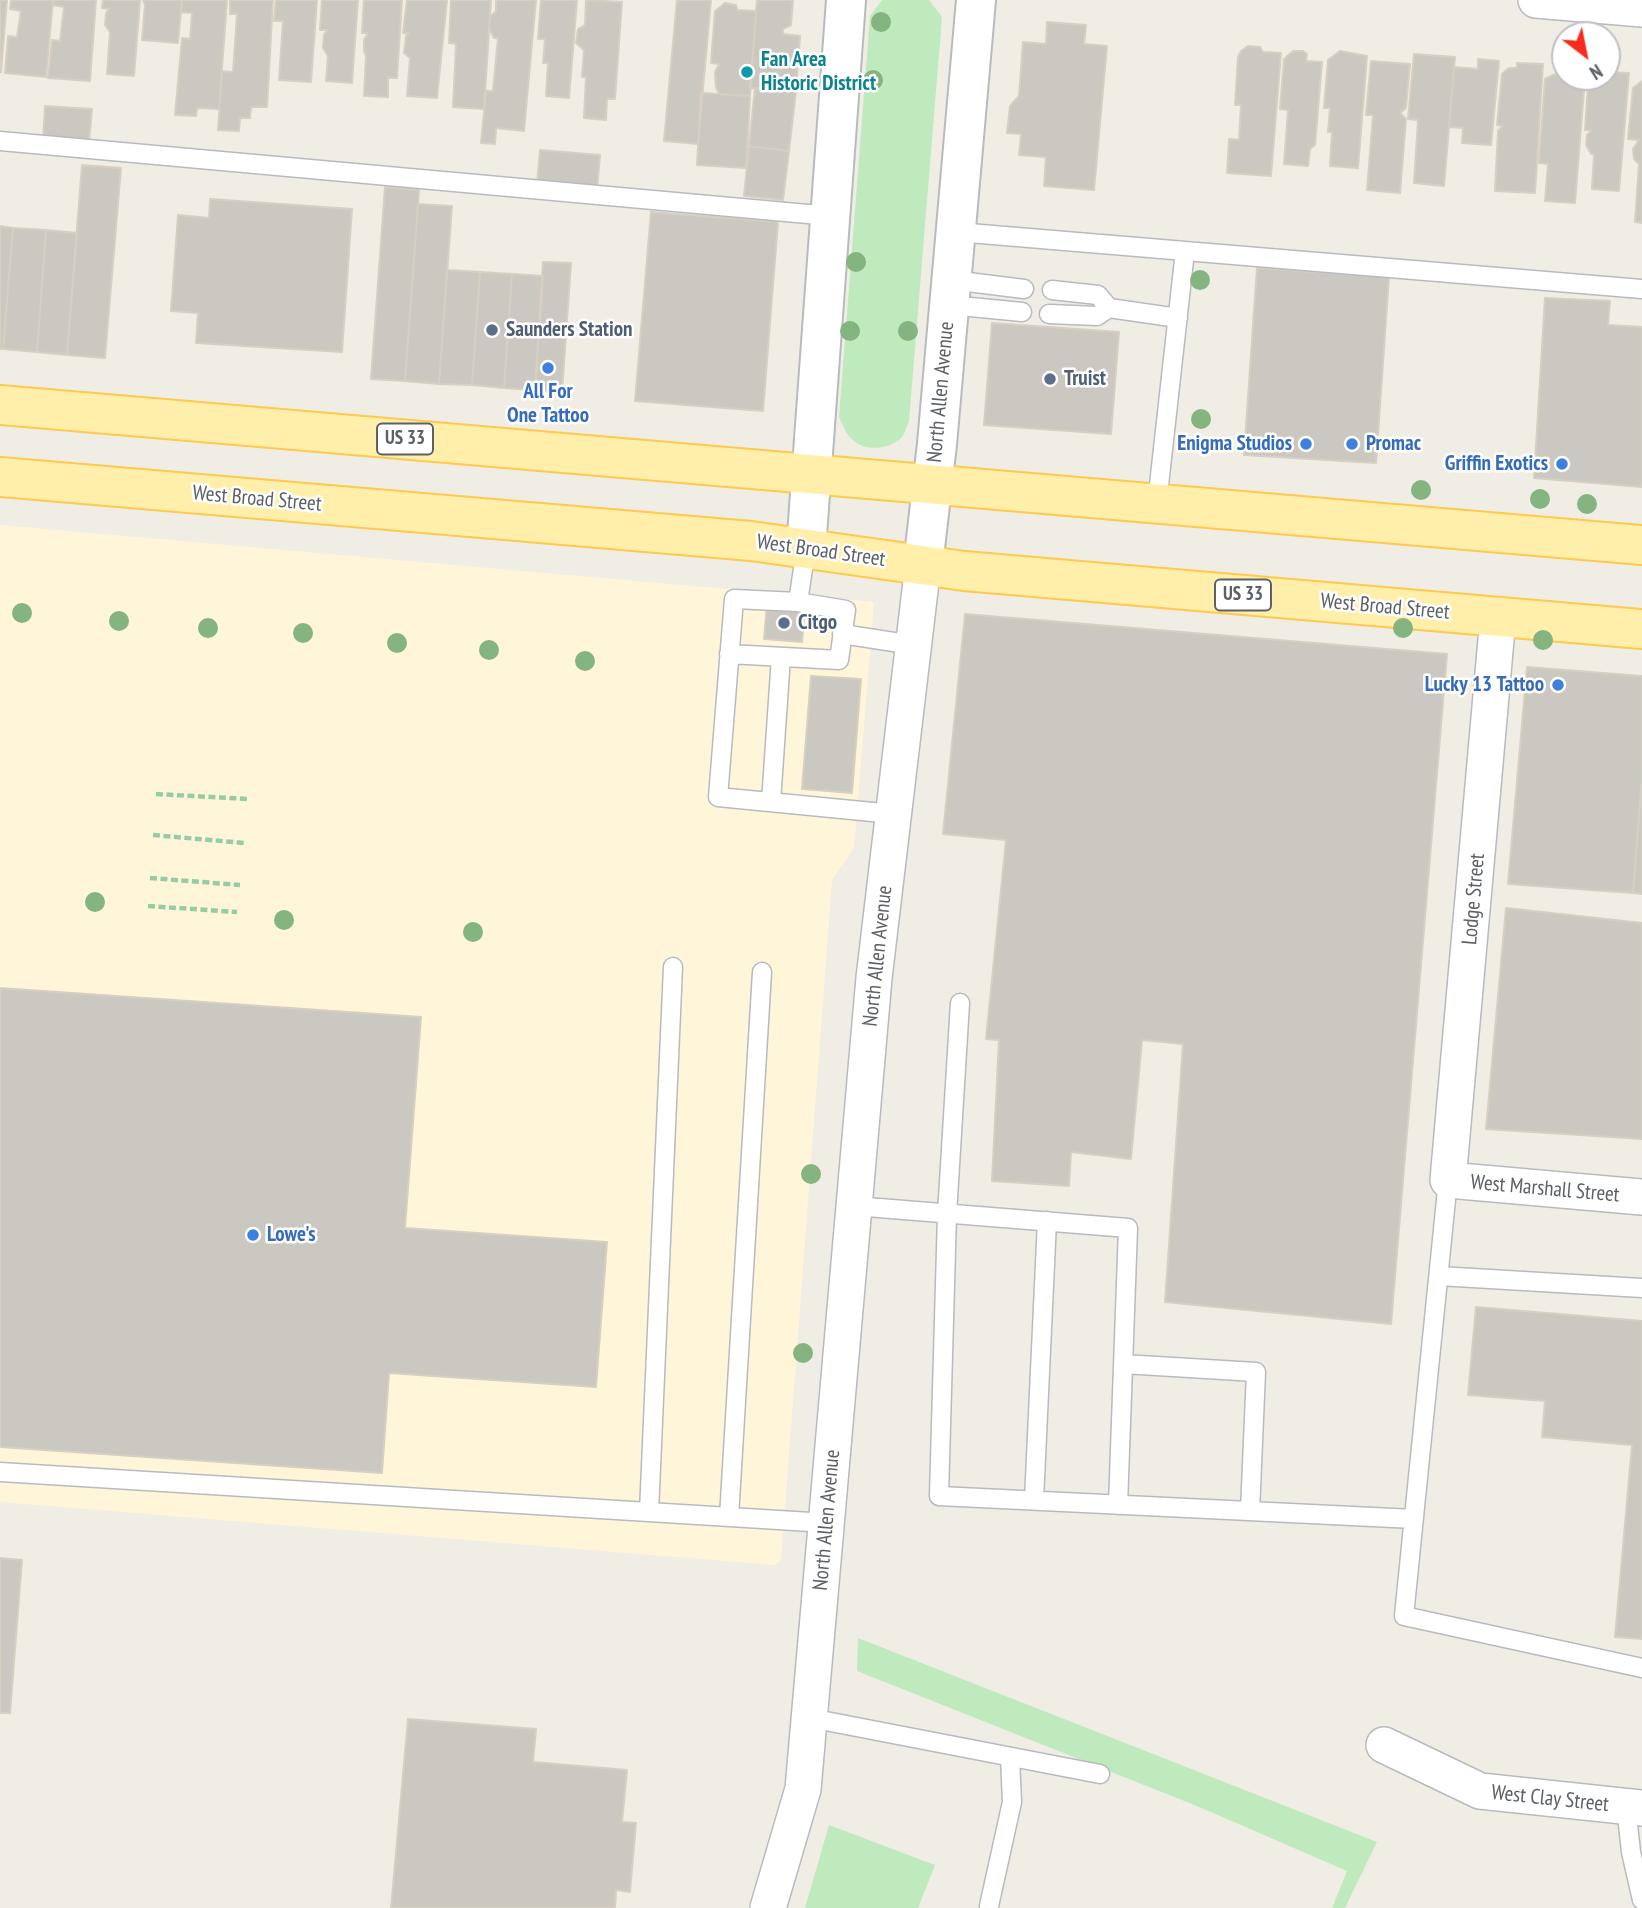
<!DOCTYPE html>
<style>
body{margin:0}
#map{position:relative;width:1642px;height:1908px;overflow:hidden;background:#f0ede4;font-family:"PT Sans Narrow",sans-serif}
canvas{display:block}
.north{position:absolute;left:1551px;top:21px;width:70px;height:70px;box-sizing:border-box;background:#fff;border:2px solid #bec0c2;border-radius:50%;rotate:148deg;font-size:19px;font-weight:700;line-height:28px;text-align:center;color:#5c6166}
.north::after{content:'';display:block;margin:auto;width:24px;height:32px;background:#fc2a1e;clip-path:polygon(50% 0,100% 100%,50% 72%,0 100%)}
</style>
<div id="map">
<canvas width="1642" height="1908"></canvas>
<div class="north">N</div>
</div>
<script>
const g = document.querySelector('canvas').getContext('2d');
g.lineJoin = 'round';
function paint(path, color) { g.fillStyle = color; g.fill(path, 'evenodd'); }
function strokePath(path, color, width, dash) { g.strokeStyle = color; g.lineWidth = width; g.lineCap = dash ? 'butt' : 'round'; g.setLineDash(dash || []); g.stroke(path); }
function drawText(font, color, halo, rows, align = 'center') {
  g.font = font + ' "PT Sans Narrow",sans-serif'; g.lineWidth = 5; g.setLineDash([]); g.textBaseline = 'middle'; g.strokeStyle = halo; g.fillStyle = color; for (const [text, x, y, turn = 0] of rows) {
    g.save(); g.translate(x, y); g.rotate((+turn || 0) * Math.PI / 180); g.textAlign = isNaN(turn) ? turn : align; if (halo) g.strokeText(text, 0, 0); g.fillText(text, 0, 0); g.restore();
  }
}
const commercial = new Path2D(`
 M 0,525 L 874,602 L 854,848 L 832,880 L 781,1560 L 775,1565 L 0,1502 Z`);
const green = new Path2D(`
 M 882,0 L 929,0 L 942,17 L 909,421 C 907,426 905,433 902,437 C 891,449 867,452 854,441 C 846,435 843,425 839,417 L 870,16 Z
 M 858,1638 L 1377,1842 L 1345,1908 L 1332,1908 L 1347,1871 L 1197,1806 L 857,1671 Z
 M 829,1825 L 935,1865 L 918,1908 L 805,1908 Z`);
const building = new Path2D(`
 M 0,0 L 7,0 L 1,72 L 0,72 Z
 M 11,0 L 53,0 L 46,77 L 5,73 L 8,36 L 17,37 L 21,11 L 10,9 Z
 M 54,0 L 96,0 L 90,81 L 48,78 L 52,40 L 60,41 L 64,7 L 53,5 Z
 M 103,0 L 140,0 L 134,76 L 107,74 L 110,32 L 105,25 L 106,13 L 109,9 L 102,8 Z
 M 143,0 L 182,0 L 178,43 L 142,40 L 145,5 Z
 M 182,0 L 227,0 L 219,109 L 197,108 L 196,116 L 175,115 L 182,38 L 190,39 L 192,13 L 181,12 Z
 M 230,0 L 273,0 L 267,107 L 251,107 L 250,118 L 240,118 L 239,131 L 218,130 L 222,71 L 233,72 L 237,14 L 230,14 Z
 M 276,0 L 317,0 L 311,82 L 279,80 L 283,21 L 274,21 Z
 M 322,0 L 358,0 L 352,83 L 326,81 L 328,56 L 323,48 L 324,34 L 328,30 L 320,30 Z
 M 364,0 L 402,0 L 397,78 L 388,78 L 388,97 L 364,96 L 366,56 L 364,51 L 364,40 L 368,33 L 362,33 Z
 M 407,0 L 447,0 L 437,98 L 407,96 L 410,58 L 404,53 L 406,36 L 409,34 L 403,33 Z
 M 451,0 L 491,0 L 484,109 L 453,107 L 456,44 L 449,43 Z
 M 496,0 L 536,0 L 524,131 L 496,128 L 495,144 L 481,143 L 486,91 L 493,91 L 498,38 L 494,38 L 489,28 L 490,17 L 496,11 Z
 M 541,0 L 577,0 L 569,98 L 546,96 L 548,63 L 543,63 L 545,39 L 538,39 Z
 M 586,0 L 622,2 L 615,99 L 607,99 L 606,120 L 584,118 L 586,77 L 582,77 L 584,50 L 576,43 L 578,29 L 585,25 Z
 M 677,0 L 711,0 L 698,144 L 664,141 Z
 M 757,0 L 793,0 L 791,25 L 783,29 L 783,34 L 800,36 L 796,91 L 750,88 Z
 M 725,3 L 736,5 L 737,10 L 756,11 L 750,96 L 719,94 L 716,87 L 715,72 L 719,64 L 711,63 L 715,11 Z
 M 1047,22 L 1086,25 L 1084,44 L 1107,46 L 1094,190 L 1044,186 L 1046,157 L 1019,155 L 1021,134 L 1007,133 L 1010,106 L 1019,96 L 1023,42 L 1046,44 Z
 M 1248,46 L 1260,47 L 1263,52 L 1281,53 L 1271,176 L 1227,173 L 1229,139 L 1239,140 L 1241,105 L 1235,105 L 1238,57 L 1241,51 Z
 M 1293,51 L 1303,51 L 1307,54 L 1306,61 L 1322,62 L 1315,145 L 1310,149 L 1308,166 L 1284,164 L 1288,110 L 1280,109 L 1284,59 Z
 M 1340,51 L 1367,56 L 1358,168 L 1330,166 L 1332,132 L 1328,132 L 1330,108 L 1324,108 L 1328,60 Z
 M 1414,54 L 1455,57 L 1444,186 L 1414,183 L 1418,120 L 1408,119 Z
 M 1478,59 L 1499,61 L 1491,145 L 1462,143 L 1463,128 L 1449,127 L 1454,67 L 1478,69 Z
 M 1371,61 L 1410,64 L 1406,108 L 1400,113 L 1406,119 L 1400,193 L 1367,190 L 1373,115 L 1366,115 Z
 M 1517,63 L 1543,64 L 1535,193 L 1495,191 L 1498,131 L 1503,126 L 1497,125 L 1502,74 L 1509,68 L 1517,68 Z
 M 1561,68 L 1565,68 L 1565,77 L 1585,77 L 1575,203 L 1545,201 L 1548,164 L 1539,163 L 1545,79 L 1561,71 Z
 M 1607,72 L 1629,73 L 1619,191 L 1592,189 L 1594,154 L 1591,154 L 1586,145 L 1587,135 L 1592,130 L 1585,130 L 1588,84 L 1592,77 L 1607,77 Z
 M 1642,81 L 1642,223 L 1635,222 L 1639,164 L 1634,159 L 1633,149 L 1639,140 L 1628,139 L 1633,88 Z
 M 755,88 L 796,91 L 789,151 L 749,146 Z
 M 701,93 L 750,96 L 746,168 L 697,165 Z
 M 45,106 L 92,109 L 89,142 L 43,140 Z
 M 749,146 L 789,151 L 783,200 L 744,196 Z
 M 540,150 L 600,155 L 597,189 L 537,184 Z
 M 82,165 L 121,168 L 105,358 L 67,355 Z
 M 385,187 L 419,190 L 405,381 L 371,379 Z
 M 210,199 L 352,209 L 342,352 L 196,343 L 198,313 L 171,311 L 178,215 L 209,218 Z
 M 418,204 L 452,206 L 439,384 L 405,381 Z
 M 651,212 L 778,222 L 763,411 L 635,401 Z
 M 0,226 L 13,228 L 3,349 L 0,349 Z
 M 13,228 L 46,230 L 37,352 L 3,349 Z
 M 46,230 L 77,233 L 67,355 L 37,352 Z
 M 543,262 L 571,263 L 562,392 L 535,390 Z
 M 1257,268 L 1389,277 L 1376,463 L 1244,455 Z
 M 447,270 L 480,272 L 472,385 L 439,384 Z
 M 480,272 L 512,274 L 504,388 L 472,385 Z
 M 512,274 L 543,276 L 535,390 L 504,388 Z
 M 1545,298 L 1610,301 L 1608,325 L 1642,327 L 1642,487 L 1534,478 Z
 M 992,323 L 1119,332 L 1111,434 L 984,425 Z
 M 767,604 L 805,607 L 802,642 L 764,639 Z
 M 965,614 L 1447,654 L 1391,1324 L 1165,1302 L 1183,1044 L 1142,1040 L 1131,1159 L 1071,1152 L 1069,1186 L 992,1181 L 999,1040 L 986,1039 L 1006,840 L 943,834 Z
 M 1527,667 L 1642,676 L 1642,777 L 1633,893 L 1508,884 Z
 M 811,676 L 861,679 L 852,793 L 802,789 Z
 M 1642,777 L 1642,894 L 1633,893 Z
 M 1506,908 L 1642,923 L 1642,1139 L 1486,1129 Z
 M 0,988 L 421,1017 L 405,1228 L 607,1242 L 596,1387 L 389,1373 L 382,1473 L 0,1447 Z
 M 1476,1307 L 1642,1321 L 1642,1639 L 1615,1637 L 1632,1445 L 1542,1437 L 1545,1401 L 1468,1395 Z
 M 0,1558 L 22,1560 L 10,1713 L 0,1713 Z
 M 408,1719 L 536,1729 L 533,1762 L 627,1770 L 622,1822 L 636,1823 L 630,1892 L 616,1890 L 615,1908 L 391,1908 Z`);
const path = new Path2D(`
 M 156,794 L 248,799
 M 153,835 L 244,843
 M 150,878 L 240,885
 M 148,906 L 237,912`);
const service = new Path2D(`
 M 0,141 L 830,216
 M 957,232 L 1642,289
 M 952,280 L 1024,289
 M 1052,290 L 1098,295 L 1109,308 L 1178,318
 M 950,305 L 1022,312
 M 1049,314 L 1097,316 L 1109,308
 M 1157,503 L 1185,251
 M 798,602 L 806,549
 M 842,634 L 913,645
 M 729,654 L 839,660 L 846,610 L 798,602 L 734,599 L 718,797 L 893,814
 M 771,802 L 781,657
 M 960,1003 L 947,1214 L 939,1496 L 1414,1519
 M 1448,1180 L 1404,1616 L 1642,1668
 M 854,1206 L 1128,1228 L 1118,1505
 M 1439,1276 L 1642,1288
 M 1123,1364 L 1256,1372 L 1250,1511
 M 0,1472 L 827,1523
 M 1034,1500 L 1047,1221
 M 649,1512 L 673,967
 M 729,1517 L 762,972
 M 810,1718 L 1100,1774
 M 1626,1807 L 1631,1852 L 1642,1900
 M 989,1906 L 1012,1802 L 1010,1758`);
const minor = new Path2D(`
 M 1536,0 L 1642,9
 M 1498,617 L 1448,1180 L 1642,1197
 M 1384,1745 L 1480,1791 L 1642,1808
 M 768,1908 L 803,1789 L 874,978 L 923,565`);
const tertiary = new Path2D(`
 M 806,549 L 846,0
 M 923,565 L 937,444 L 976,0`);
const primary = new Path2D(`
 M 0,405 L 1642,545
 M 0,477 L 751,541 L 964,571 L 1642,629`);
const trees = [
 [881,22],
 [873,80],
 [856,262],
 [1200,280],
 [850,331],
 [908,331],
 [1201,419],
 [1421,490],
 [1540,499],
 [1587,504],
 [22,613],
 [119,621],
 [208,628],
 [1403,628],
 [303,633],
 [1543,640],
 [397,643],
 [489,650],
 [585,661],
 [95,902],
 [284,920],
 [473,932],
 [811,1174],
 [803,1353]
];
const markers = [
 [747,72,7,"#0f9aa8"],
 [492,330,7,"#5c6f8a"],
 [548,368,7,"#3f7fe0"],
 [1050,379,7,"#5c6f8a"],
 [1306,444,7,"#3f7fe0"],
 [1352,444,7,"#3f7fe0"],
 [1562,464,7,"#3f7fe0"],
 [784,623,7,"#5c6f8a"],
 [1558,685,7,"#3f7fe0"],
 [253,1235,7,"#3f7fe0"]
];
const shields = [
 [405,439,56],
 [1243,595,56]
];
const shieldNames = [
 ["US 33",405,439],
 ["US 33",1243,595]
];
const cultureNames = [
 ["Fan Area",761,60],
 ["Historic District",761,84]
];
const serviceNames = [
 ["Saunders Station",506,330],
 ["Truist",1064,379],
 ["Citgo",798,623]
];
const shopNames = [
 ["All For",548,392,"center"],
 ["One Tattoo",548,416,"center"],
 ["Enigma Studios",1292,444],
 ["Promac",1366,444,"left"],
 ["Griffin Exotics",1548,464],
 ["Lucky 13 Tattoo",1544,685],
 ["Lowe's",267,1235,"left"]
];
const streetNames = [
 ["North Allen Avenue",941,392,-85],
 ["West Broad Street",257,499,5],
 ["West Broad Street",821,551,8],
 ["West Broad Street",1385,607,5],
 ["Lodge Street",1474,899,-85],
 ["North Allen Avenue",878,956,-84],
 ["West Marshall Street",1545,1189,5],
 ["North Allen Avenue",827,1520,-85],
 ["West Clay Street",1550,1799,6]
];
paint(commercial, '#fff6da');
paint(green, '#bfeabe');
paint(building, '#cbc8c1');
strokePath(building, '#d6cfc2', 2);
strokePath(service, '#b7bbbf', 21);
strokePath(minor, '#b7bbbf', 38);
strokePath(tertiary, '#b7bbbf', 42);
strokePath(primary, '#ffc94e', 42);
strokePath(path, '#96cca4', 4.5, [7, 3.5]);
strokePath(service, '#fff', 18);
strokePath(minor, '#fff', 35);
strokePath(tertiary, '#fff', 38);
strokePath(primary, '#ffefaa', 38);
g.fillStyle = '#84b480';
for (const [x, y] of trees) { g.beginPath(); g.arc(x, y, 10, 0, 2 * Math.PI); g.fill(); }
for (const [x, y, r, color] of markers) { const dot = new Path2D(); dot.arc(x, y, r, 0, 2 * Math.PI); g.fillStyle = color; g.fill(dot); strokePath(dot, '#fff', 2.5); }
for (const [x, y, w] of shields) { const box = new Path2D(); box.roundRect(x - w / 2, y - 15.5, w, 31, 5); g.fillStyle = '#fff'; g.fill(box); strokePath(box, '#5c6166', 2); }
drawText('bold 19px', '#5c6166', null, shieldNames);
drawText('bold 21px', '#0d838f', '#fff', cultureNames, 'left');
drawText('bold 21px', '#4e5e75', '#fff', serviceNames, 'left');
drawText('bold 21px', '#366cbe', '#fff', shopNames, 'right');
drawText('21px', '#5c6166', '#fff', streetNames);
</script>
